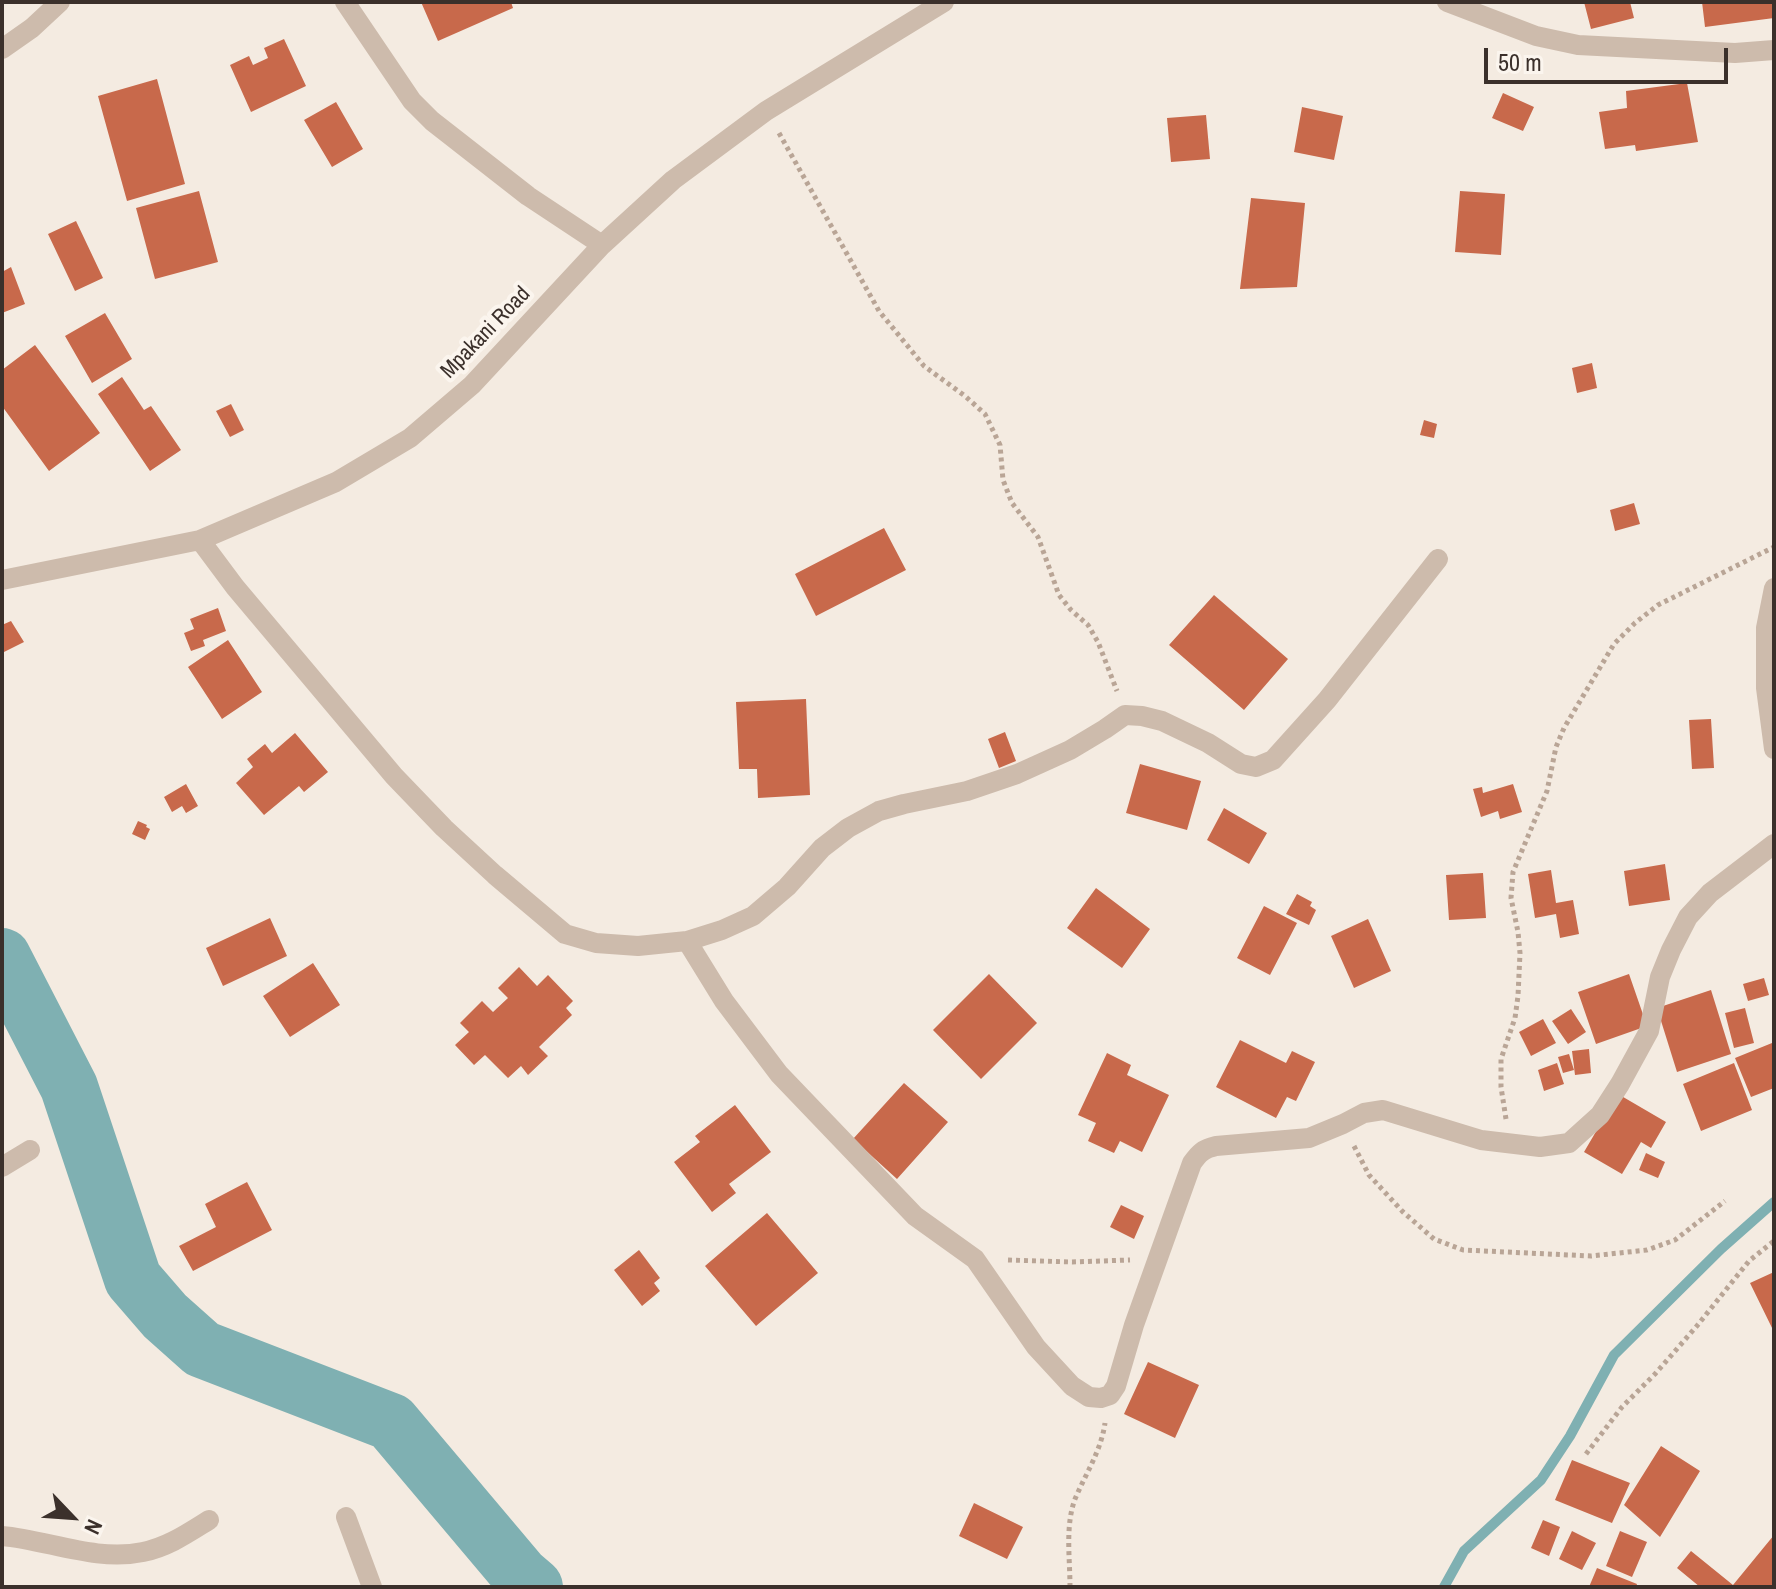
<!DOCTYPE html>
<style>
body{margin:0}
#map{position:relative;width:1776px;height:1589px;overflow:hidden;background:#f4ebe1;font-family:"Archivo Narrow",sans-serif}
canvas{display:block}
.frame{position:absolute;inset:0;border:4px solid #3b302b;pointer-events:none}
.north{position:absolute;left:32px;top:1477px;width:80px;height:80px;-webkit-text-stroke:6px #fbf5ee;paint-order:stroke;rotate:115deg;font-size:22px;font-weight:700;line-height:32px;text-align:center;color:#3b302b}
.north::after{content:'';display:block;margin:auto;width:28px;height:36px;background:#3b302b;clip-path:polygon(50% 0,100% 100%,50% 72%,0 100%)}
.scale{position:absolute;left:1484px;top:48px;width:244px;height:36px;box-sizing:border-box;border:4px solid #3b302b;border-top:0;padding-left:10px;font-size:24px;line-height:28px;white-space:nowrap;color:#3b302b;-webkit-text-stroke:6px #fbf5ee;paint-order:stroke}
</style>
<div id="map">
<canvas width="1776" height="1589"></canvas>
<div class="frame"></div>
<div class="north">N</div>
<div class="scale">50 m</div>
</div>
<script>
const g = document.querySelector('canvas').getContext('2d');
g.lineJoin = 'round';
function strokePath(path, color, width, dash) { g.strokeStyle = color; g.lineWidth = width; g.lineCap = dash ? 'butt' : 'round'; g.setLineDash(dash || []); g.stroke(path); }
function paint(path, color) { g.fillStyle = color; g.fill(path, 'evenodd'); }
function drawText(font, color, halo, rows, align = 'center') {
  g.font = font + ' "Archivo Narrow",sans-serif'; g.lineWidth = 8; g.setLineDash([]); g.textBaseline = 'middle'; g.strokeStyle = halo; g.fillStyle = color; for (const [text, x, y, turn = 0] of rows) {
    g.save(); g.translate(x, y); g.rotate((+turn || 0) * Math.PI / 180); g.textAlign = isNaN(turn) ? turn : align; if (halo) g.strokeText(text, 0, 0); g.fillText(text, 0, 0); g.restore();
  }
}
const stream = new Path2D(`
 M 1444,1587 L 1464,1551 L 1541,1480 L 1570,1436 L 1614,1355 L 1721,1249 L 1774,1202`);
const river = new Path2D(`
 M 2,957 L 69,1087 L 133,1279 L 165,1316 L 202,1349 L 391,1422 L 520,1575 L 534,1587`);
const building = new Path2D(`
 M 421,2 L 511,2 L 513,8 L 438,41 Z
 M 1584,2 L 1630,2 L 1634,18 L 1591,29 Z
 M 1702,2 L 1774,2 L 1774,18 L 1705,27 Z
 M 284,39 L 306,86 L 251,112 L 230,65 L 249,56 L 253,65 L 268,58 L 264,48 Z
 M 157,79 L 185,184 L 127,201 L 98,96 Z
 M 1687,83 L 1698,142 L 1636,151 L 1635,145 L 1605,149 L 1599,112 L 1627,108 L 1626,91 Z
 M 1503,93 L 1534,107 L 1523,131 L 1492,118 Z
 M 336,102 L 363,149 L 332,167 L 304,120 Z
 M 1302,107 L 1343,116 L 1334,160 L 1294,152 Z
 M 1206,115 L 1210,159 L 1171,162 L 1167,118 Z
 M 199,191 L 218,262 L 155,279 L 136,208 Z
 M 1460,191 L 1505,194 L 1501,255 L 1455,252 Z
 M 1251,198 L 1305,203 L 1297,287 L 1240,289 Z
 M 76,221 L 103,278 L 75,291 L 48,234 Z
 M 11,267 L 25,304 L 2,313 L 2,272 Z
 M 105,313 L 132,359 L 92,383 L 65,336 Z
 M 35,345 L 100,433 L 49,471 L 2,406 L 2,370 Z
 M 1592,363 L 1597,388 L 1577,393 L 1572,368 Z
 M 122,377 L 144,410 L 151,406 L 181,450 L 150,471 L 98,394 Z
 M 231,404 L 244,430 L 230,437 L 216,411 Z
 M 1424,420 L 1437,424 L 1434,438 L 1420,435 Z
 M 1634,503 L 1640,524 L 1615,531 L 1610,510 Z
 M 884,528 L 906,570 L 816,616 L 795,574 Z
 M 1214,595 L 1288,659 L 1244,710 L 1169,645 Z
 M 218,608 L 226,631 L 203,640 L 205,646 L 191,651 L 184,633 L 194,629 L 190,619 Z
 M 11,621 L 24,642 L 2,653 L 2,625 Z
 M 228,640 L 262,692 L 222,719 L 188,667 Z
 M 806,699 L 810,795 L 758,798 L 757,769 L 739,769 L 736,702 Z
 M 1711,719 L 1714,768 L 1692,769 L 1689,720 Z
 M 1005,732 L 1016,761 L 999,768 L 988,739 Z
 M 295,733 L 328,772 L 304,792 L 299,786 L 264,815 L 236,783 L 253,767 L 247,759 L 265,744 L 272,753 Z
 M 1140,764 L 1201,781 L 1187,830 L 1126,813 Z
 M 186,784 L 198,806 L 186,813 L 182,806 L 172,812 L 164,797 Z
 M 1513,784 L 1522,812 L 1500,819 L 1498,811 L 1481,817 L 1473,789 L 1482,787 L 1483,793 Z
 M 1224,808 L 1267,833 L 1249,864 L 1207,840 Z
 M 138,821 L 147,825 L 146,827 L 150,829 L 145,840 L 132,834 Z
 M 1665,864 L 1670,900 L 1629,906 L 1624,871 Z
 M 1551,870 L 1556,903 L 1573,900 L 1579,934 L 1560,938 L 1556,914 L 1535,918 L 1528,874 Z
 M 1483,873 L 1486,918 L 1449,920 L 1446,875 Z
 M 1096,888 L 1150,929 L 1122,968 L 1067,928 Z
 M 1297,894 L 1312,902 L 1310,906 L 1316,910 L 1309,925 L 1286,914 Z
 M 1264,906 L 1297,923 L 1270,975 L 1237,958 Z
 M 270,918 L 287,956 L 223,986 L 206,948 Z
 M 1368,919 L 1391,971 L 1354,988 L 1331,936 Z
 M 313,963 L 340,1005 L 290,1037 L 263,996 Z
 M 519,967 L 537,986 L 548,975 L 573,1001 L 566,1008 L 572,1015 L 539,1047 L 548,1056 L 528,1075 L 521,1066 L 508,1078 L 485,1055 L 474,1065 L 455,1045 L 469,1032 L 460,1023 L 482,1001 L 493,1012 L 508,998 L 498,988 Z
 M 989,974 L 1037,1023 L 981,1079 L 933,1030 Z
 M 1629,974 L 1647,1026 L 1596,1044 L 1578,992 Z
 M 1764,978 L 1769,995 L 1748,1001 L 1743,984 Z
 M 1711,990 L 1731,1054 L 1677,1072 L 1657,1008 Z
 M 1745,1008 L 1754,1043 L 1734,1048 L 1725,1013 Z
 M 1571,1009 L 1586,1032 L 1568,1044 L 1552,1021 Z
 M 1543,1019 L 1556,1043 L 1531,1056 L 1519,1032 Z
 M 1240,1040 L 1286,1063 L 1292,1051 L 1315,1062 L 1296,1101 L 1287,1097 L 1276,1118 L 1216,1087 Z
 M 1772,1043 L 1774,1088 L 1751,1097 L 1735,1058 Z
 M 1589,1049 L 1591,1073 L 1575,1075 L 1572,1051 Z
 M 1107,1053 L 1131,1065 L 1127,1075 L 1169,1095 L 1142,1152 L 1120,1141 L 1114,1153 L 1088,1141 L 1096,1123 L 1078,1115 Z
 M 1569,1054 L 1574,1070 L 1563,1073 L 1558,1057 Z
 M 1557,1063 L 1564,1084 L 1544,1091 L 1538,1070 Z
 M 1734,1063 L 1752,1110 L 1701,1131 L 1683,1084 Z
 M 904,1083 L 948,1122 L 897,1179 L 853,1139 Z
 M 1618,1094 L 1666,1122 L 1651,1148 L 1641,1142 L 1622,1174 L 1584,1152 Z
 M 735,1105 L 771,1152 L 729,1184 L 736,1193 L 712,1212 L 674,1162 L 700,1142 L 695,1136 Z
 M 1646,1153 L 1665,1162 L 1658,1178 L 1639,1170 Z
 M 247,1182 L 272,1230 L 193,1271 L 179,1246 L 216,1227 L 205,1204 Z
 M 1121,1205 L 1144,1216 L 1134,1239 L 1110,1227 Z
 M 767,1213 L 818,1273 L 756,1326 L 705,1266 Z
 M 639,1250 L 660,1278 L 654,1283 L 660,1291 L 642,1306 L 614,1270 Z
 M 1774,1272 L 1774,1332 L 1750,1283 Z
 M 1148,1362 L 1199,1385 L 1175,1438 L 1124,1414 Z
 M 1661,1446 L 1700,1471 L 1660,1537 L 1624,1505 Z
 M 1572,1460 L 1630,1483 L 1612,1523 L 1555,1500 Z
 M 974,1503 L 1023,1527 L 1007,1559 L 959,1536 Z
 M 1543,1520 L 1560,1527 L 1549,1556 L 1531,1548 Z
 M 1572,1531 L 1596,1543 L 1582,1570 L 1559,1559 Z
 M 1620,1531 L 1647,1542 L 1632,1577 L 1606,1566 Z
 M 1774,1535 L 1774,1587 L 1700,1587 L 1677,1568 L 1691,1551 L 1733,1585 Z
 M 1597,1568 L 1637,1584 L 1636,1587 L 1589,1587 Z`);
const path = new Path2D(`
 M 779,133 L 879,311 L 924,366 L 965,396 L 985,414 L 1000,445 L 1003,480 L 1012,503 L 1038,537 L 1059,595 L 1071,610 L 1088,625 L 1098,642 L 1117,691
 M 1506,1119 L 1501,1087 L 1501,1059 L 1515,1018 L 1518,996 L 1520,953 L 1518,932 L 1511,898 L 1513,872 L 1547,791 L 1556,747 L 1564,728 L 1614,644 L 1635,623 L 1658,605 L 1774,547
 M 1354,1146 L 1369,1175 L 1403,1212 L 1434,1239 L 1463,1250 L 1591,1256 L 1647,1250 L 1675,1240 L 1725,1201
 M 1008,1260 L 1072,1262 L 1130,1260
 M 1586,1454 L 1622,1407 L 1655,1374 L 1696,1327 L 1749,1261 L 1774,1241
 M 1070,1587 C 1070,1558 1065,1526 1075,1499 C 1086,1473 1101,1451 1105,1423`);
const minor = new Path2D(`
 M 345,2 L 412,101 L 432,121 L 528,196 L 602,245
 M 1447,2 L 1536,36 L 1578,45 L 1735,53 L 1774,50
 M 2,49 L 32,28 L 60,2
 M 200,540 L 235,587 L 394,776 L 444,828 L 495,875 L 565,934 L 596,943 L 638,946 L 687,941 L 722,930 L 753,916 L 787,887 L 822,848 L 848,828 L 879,811 L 904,804 L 967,791 L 1017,774 L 1070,750 L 1105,729 L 1125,715 L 1142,716 L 1162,721 L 1208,743 L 1241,764 L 1256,767 L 1273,760 L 1327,700 L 1438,559
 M 2,580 L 200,540 L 336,482 L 410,438 L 472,385 L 602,245 L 673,180 L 766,111 L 944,2
 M 1774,588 L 1766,628 L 1766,688 L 1774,749
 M 687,941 L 724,1001 L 779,1074 L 915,1216 L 975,1259 L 1036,1347 L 1072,1386 L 1089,1397 L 1101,1398 L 1110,1395 L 1116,1386 L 1134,1325 L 1192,1163 C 1199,1153 1203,1149 1216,1146 L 1309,1138 L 1343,1124 L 1364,1113 L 1383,1110 L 1481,1140 L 1540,1147 L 1569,1143 L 1600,1115 L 1620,1084 L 1649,1031 L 1660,977 L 1671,950 L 1688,917 L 1710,893 L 1774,844
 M 2,1167 L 30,1150
 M 346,1517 L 372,1587
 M 2,1536 C 48,1540 96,1562 143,1552 C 168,1547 188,1533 209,1520`);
const streetNames = [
 ["Mpakani Road",486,333,-46]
];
strokePath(stream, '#7fb0b2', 10);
strokePath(river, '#7fb0b2', 58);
paint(building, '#c8694b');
strokePath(path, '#b9a596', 5, [4, 4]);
strokePath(minor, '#cdbbac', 20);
drawText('22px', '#3b302b', '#fbf5ee', streetNames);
</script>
